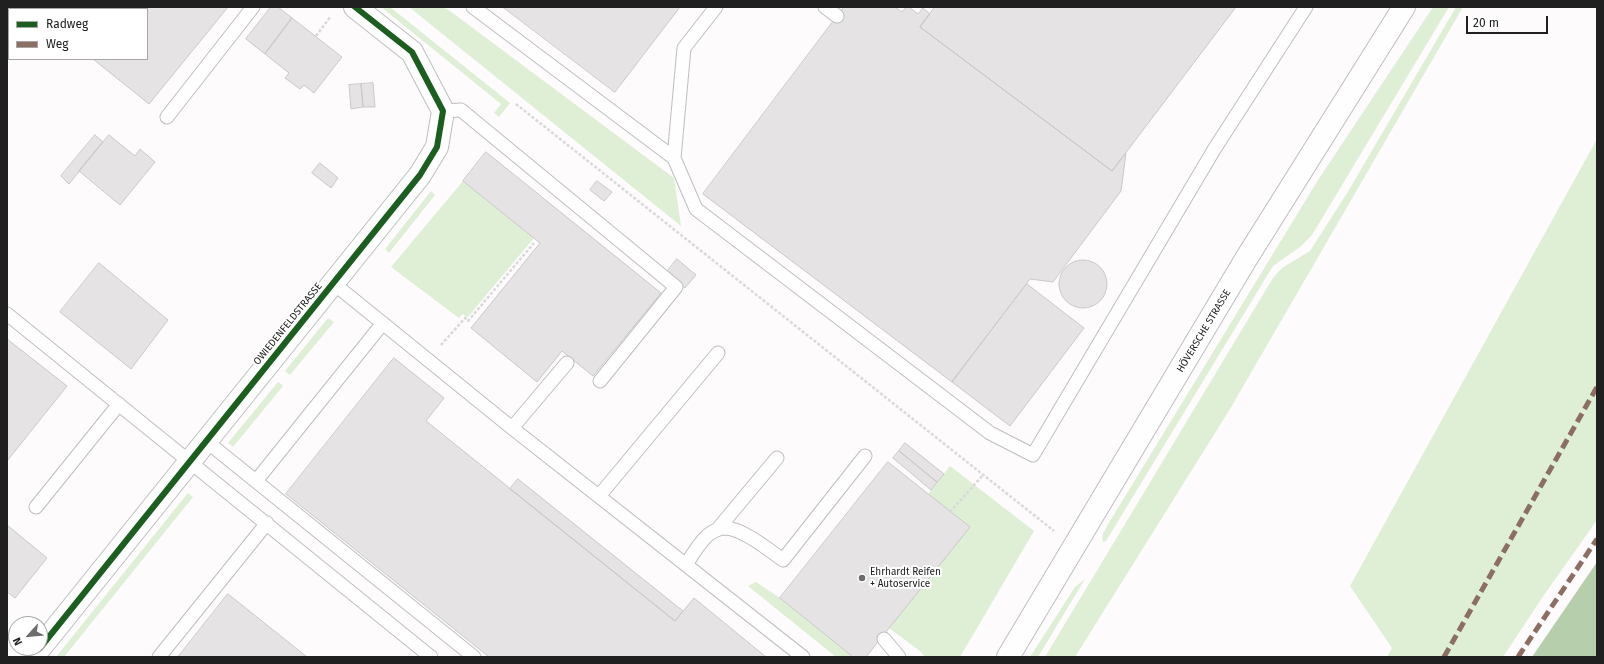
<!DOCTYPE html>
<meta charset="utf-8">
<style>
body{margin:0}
#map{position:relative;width:1604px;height:664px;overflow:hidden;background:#fdfbfc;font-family:"Fira Sans",sans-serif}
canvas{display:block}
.frame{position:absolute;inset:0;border:8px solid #212020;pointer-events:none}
.legend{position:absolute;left:8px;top:8px;width:140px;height:52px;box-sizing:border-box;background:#fff;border:1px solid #a6a6a6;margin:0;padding:5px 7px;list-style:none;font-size:12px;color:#212020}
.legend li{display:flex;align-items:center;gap:8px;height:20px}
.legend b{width:20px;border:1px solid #a6a6a6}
.north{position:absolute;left:8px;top:616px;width:40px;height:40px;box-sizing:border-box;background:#fff;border:1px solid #a6a6a6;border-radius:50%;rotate:243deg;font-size:11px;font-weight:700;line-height:16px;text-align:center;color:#212020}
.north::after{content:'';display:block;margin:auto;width:14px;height:18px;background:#6e6d6d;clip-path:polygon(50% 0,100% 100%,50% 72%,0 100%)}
.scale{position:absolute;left:1466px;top:16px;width:82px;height:18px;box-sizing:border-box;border:2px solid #212020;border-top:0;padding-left:5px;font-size:12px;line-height:14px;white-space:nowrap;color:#212020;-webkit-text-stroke:3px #fff;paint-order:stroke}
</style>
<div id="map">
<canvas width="1604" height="664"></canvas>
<div class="frame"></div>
<ul class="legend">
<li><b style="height:5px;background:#1b5e20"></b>Radweg</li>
<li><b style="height:5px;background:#8d6e63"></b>Weg</li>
</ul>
<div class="north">N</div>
<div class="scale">20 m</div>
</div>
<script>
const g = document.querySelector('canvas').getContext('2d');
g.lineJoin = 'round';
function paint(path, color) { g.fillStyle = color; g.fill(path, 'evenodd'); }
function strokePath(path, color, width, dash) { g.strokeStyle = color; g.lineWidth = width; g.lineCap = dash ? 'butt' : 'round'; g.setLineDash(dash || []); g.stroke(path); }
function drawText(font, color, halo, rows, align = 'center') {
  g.font = font + ' "Fira Sans",sans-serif'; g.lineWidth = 4; g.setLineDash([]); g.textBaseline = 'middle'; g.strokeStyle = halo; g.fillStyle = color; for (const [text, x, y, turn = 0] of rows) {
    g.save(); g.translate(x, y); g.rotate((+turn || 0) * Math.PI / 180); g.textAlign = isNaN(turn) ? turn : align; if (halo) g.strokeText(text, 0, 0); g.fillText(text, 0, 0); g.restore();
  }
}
const green = new Path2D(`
 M 381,7 L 390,7 L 510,103 L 499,117 L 494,113 L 501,104 Z
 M 409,7 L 442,7 L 450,11 L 674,178 L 681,226 Z
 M 1433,7 L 1449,7 L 1312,235 L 1300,247 L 1273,266 L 1106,541 L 1103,542 L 1102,536 L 1107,526 L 1318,180 Z
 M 1456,7 L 1463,7 L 1230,409 L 1075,657 L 1045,657 L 1273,278 L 1282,268 L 1310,251 L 1349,190 Z
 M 1597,139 L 1597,520 L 1544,595 L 1503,657 L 1387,657 L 1392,648 L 1350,586 Z
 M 463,181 L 534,238 L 467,318 L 463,314 L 459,318 L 391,267 Z
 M 431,191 L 435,195 L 389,253 L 385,249 Z
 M 328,318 L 334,322 L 290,375 L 285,371 Z
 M 278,382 L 283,386 L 233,447 L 228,443 Z
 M 950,466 L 1034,531 L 960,657 L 925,657 L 920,651 L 889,628 L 928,494 Z
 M 188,493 L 193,497 L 64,657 L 56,657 Z
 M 1085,579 L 1038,657 L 1030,657 L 1075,587 Z
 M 756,582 L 780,598 L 853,657 L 836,657 L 748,586 Z`);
const water = new Path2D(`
 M 1597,562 L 1597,657 L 1532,657 Z`);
const building = new Path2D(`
 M 28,7 L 228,7 L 149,104 L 93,59 L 147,59 L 147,9 L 31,9 Z
 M 271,7 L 278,7 L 292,18 L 265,54 L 246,39 Z
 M 503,7 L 680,7 L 615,92 Z
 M 844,7 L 895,7 L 902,12 L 906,7 L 909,7 L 918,14 L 923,8 L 930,14 L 920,27 L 1112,171 L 1126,153 L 1121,191 L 1053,282 L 1030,279 L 952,382 L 703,194 Z
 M 935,7 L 939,8 L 940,7 L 1236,7 L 1112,171 L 920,27 Z
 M 292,18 L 342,57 L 314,93 L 304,85 L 300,89 L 285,78 L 289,73 L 265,54 Z
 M 373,83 L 375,107 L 363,107 L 361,84 Z
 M 361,84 L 363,107 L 351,109 L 349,85 Z
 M 95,135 L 103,142 L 69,184 L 61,176 Z
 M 109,135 L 135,156 L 140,149 L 155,162 L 120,205 L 79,171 Z
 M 486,152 L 661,293 L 593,376 L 562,351 L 537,382 L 471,328 L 540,243 L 463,181 Z
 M 320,163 L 338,178 L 331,188 L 312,173 Z
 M 597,181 L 612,192 L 604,201 L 590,190 Z
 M 677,259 L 696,275 L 685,288 L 666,273 Z
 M1059 284a24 24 0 1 1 48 0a24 24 0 1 1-48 0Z
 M 99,263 L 168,320 L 131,369 L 60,312 Z
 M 1027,284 L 1084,328 L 1010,426 L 952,382 Z
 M 7,339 L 67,386 L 7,461 Z
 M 394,358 L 444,398 L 426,421 L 675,621 L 694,598 L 766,657 L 489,657 L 286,494 Z
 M 905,443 L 944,474 L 937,482 L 899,451 Z
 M 899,451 L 937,482 L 931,490 L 893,458 Z
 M 888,462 L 970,527 L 866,657 L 853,657 L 780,598 Z
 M 518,479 L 683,611 L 675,621 L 510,489 Z
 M 7,525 L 47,558 L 15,598 L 7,592 Z
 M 228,594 L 307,657 L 178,657 Z`);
const path = new Path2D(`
 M 316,36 L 331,16
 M 516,104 L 1054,531
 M 441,345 L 465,318 L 468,321 L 534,243
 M 950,512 L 983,475`);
const lane = new Path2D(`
 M 473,7 L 674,158
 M 716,7 L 684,48 L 674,158 L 696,209 L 990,433 L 1033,455 L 1215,148 L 1306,7
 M 825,7 L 837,16
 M 443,111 L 461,110 L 676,287 L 600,381
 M 167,117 L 253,7
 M 333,283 L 512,428 L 803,657
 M 7,314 L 431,657
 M 512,428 L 567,363
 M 206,441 L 474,657
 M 256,481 L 383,323
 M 599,496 L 718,353
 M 36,507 L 119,404
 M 717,530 L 777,458
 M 686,565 C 692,555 699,543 708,535 C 713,531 720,528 726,528 C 743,529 769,550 783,560 L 865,456
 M 884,639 L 899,657
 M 159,657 L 267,523`);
const street = new Path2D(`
 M 40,648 L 420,175 L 437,147 L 443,111 L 412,52 L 355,7`);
const secondary = new Path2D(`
 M 1008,657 L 1246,259 L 1404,7`);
const quiet = new Path2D(`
 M 1444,657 L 1597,387
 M 1518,657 L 1597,539`);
const cycleway = new Path2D(`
 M 40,648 L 420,175 L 437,147 L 443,111 L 412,52 L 355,7`);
const markers = [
 [862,578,4,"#6e6d6d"]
];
const streetNames = [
 ["OWIEDENFELDSTRASSE",288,324,-51],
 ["HÖVERSCHE STRASSE",1204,331,-59]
];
const poiNames = [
 ["Ehrhardt Reifen",870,572],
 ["+ Autoservice",870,584]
];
paint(green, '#deefd5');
paint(water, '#b6ceab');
paint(building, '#e5e3e4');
strokePath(building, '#cac8c9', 1);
strokePath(lane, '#bfbebe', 15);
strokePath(street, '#bfbebe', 24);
strokePath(secondary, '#bfbebe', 24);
strokePath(path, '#d9d9d9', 2.5, [3, 2]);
strokePath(lane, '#fffeff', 13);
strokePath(street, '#fffeff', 22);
strokePath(secondary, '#fffeff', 22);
strokePath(quiet, '#8d6e63', 5, [10, 5]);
strokePath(cycleway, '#1b5e20', 6);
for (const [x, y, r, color] of markers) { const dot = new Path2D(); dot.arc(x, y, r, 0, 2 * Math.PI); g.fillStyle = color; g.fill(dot); strokePath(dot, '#fff', 1.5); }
drawText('10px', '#212020', '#fff', streetNames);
drawText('10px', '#212020', '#fff', poiNames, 'left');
</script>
